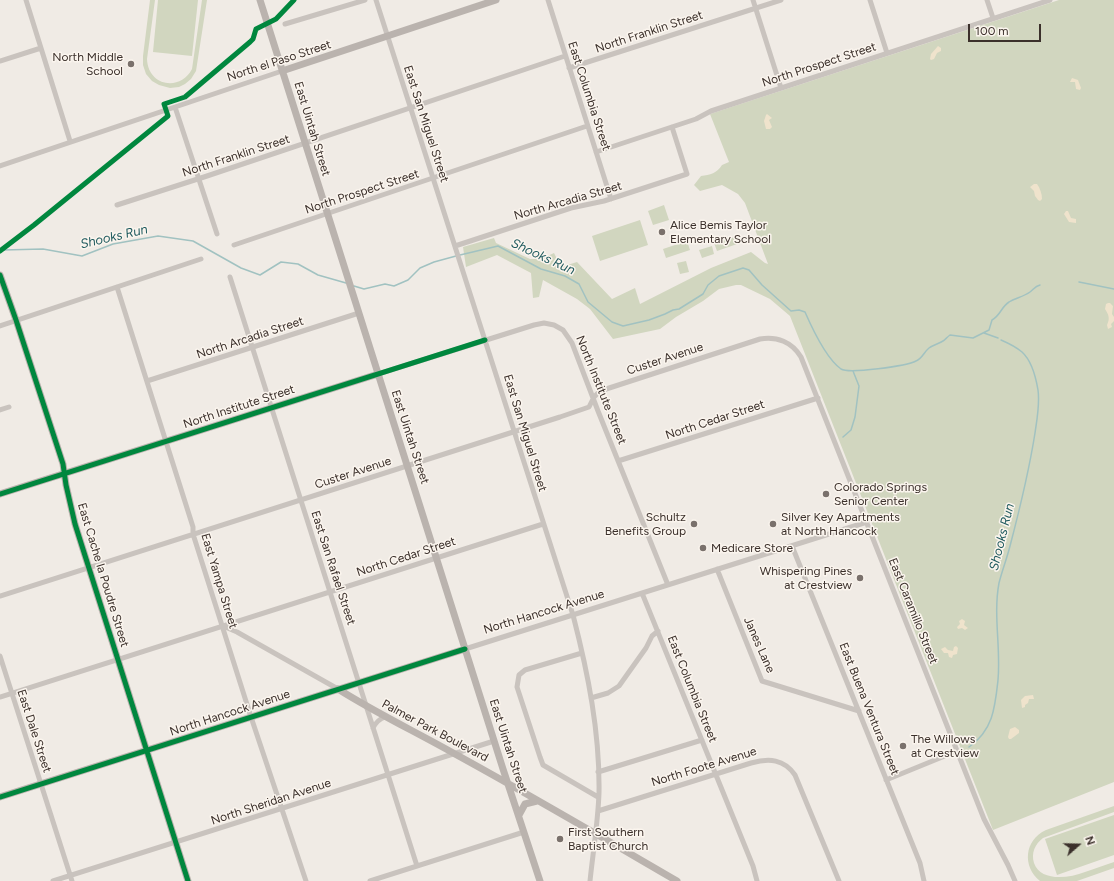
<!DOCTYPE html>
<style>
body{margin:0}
#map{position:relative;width:1114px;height:881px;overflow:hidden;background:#f0ebe5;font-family:Figtree,sans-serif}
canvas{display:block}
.north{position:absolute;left:1058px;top:825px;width:40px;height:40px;-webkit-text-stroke:3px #fbf5ee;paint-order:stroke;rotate:70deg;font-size:11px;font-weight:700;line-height:16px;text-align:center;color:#3b302b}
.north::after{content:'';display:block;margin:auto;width:14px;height:18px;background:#3b302b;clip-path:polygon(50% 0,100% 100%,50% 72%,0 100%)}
.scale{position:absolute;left:968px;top:24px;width:73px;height:18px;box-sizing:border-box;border:2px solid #3b302b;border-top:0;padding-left:5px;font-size:12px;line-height:14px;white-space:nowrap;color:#3b302b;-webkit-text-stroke:3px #fbf5ee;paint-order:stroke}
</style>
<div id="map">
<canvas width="1114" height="881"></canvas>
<div class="north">N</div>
<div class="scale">100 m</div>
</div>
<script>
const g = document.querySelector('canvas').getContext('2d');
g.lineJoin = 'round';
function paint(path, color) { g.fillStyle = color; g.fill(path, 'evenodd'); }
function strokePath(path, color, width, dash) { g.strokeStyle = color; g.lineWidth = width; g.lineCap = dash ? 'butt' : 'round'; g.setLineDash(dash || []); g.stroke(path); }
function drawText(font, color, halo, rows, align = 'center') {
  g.font = font + ' Figtree,sans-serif'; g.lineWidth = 3; g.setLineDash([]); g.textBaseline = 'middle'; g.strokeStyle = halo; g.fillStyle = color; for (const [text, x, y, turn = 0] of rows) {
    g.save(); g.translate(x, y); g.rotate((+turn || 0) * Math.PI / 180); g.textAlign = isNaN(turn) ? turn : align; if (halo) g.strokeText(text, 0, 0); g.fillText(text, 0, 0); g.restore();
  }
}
const green = new Path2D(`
 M 150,0 L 155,0 L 147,59 C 148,86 180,92 192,69 L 202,0 L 207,0 L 196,71 L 191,79 L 185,84 L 179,87 L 170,88 L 159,85 L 152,81 L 146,74 L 143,65 L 143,56 Z
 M 158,0 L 198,0 L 192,56 L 153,52 Z
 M 1059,0 L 1114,0 L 1114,782 L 993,830 L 790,316 L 770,299 L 741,285 L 736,285 L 719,289 L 703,301 L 676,317 L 660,329 L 613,339 L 590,309 L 577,299 L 543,280 L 539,297 L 533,298 L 531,273 L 497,255 L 466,267 L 463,247 L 494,238 L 496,243 L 530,259 L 541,259 L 554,253 L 561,267 L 577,262 L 612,299 L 635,288 L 640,304 L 711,268 L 751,252 L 765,263 L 768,264 L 745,203 L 738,194 L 722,185 L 700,191 L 694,185 L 701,176 C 710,175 717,173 722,165 L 729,162 L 710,114 Z
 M 664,205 L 669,220 L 653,225 L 648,211 Z
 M 640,220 L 648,245 L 600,261 L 592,236 Z
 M 735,237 L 737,244 L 717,251 L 714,243 Z
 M 687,241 L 690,250 L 666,258 L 663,249 Z
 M 712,246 L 714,254 L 702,258 L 699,250 Z
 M 686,261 L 689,272 L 680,274 L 677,263 Z
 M 1114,806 L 1114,812 L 1043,838 C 1035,844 1031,853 1034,863 C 1040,881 1067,879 1085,872 C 1095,869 1104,865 1114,862 L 1114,868 L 1077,881 L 1040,881 C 1022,867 1024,840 1046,830 Z
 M 1114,815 L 1114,855 L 1057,875 L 1045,839 Z`);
const sand = new Path2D(`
 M 938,46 L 941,48 L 941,51 L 937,53 L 934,59 L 931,60 L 930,59 L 931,54 Z
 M 1072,78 L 1078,80 L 1081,88 L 1080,90 L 1076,89 L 1075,82 L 1070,82 Z
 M 767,114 L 772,118 L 769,120 L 772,127 L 770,129 L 766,129 L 764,121 L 766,115 Z
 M 1034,184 L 1037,184 C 1040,188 1042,194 1042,199 L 1040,201 L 1038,200 L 1035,196 L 1034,191 L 1030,187 Z
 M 1066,211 L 1068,211 L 1071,218 L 1076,219 L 1076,223 L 1069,222 L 1064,214 Z
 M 1108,303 L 1110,303 L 1113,306 L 1112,314 L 1114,317 L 1114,321 L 1111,324 L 1112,327 L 1108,329 L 1107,325 C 1110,319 1109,315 1105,309 L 1106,304 Z
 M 962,619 L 965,621 L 964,625 L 968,628 L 965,630 L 962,628 L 958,629 L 957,627 L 960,624 L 959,621 Z
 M 956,646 L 958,648 L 957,654 L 953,655 L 952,658 L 949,657 L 948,653 L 944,653 L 941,649 L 945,647 L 948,650 L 953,651 L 954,647 Z
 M 1033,695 L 1034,699 L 1029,699 L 1028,703 L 1025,705 L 1025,707 L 1022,708 L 1021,700 L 1025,696 Z
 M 1015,727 L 1019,730 L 1019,733 L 1011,739 L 1009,739 L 1008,737 L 1010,729 Z`);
const stream = new Path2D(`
 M 3,250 L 43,249 L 82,256 L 113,244 L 158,236 L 193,241 L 241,268 L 260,275 L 281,262 L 298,264 L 318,275 L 346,283
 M 460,255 L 498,246 L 541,269 L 565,276 L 579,284 L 588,302 L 612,322 L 623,326 L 649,320 L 665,314 L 673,310 L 679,309 L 703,294 L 708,285 L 719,276 L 743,268 L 749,270 L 762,285 L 791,311 L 799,310 L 805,312 C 812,328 827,359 841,369 C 849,374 907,366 916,361 C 922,359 924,352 929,348 C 933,345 938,344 943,341 C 945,340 947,337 950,335 L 973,338 L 989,330 L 992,320 C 1001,315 1001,307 1009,302 C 1015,298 1023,297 1030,292 C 1033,290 1035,286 1040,285
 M 1079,282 L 1114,289
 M 354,286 L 364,289 L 385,284 L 394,286 L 408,280 L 420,268 L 434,262 L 456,256
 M 984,333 L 998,338
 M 843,437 L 851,430 L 855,417 L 859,386 L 853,371
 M 969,747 C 993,730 995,708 998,680 C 1001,648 993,615 999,583 C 1002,571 1007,558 1010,546 C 1020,508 1029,471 1035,433 C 1037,419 1040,404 1038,390 C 1036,378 1032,361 1022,352 C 1016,347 1008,343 1001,340`);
const street = new Path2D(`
 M 26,0 L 70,141
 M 376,0 L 573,615 C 588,673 600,733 599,793 C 598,822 593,852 590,881
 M 548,0 L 611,199
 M 753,0 L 781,88
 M 870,0 L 887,53
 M 987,0 L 993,18
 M 285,24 L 365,0
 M 0,61 L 41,48
 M 569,68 L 781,0
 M 175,107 L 217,234
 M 596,152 L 696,119 L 711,111 L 1050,0
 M 0,166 L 282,71
 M 117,205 L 204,177 L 565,56
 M 234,245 L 587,126
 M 455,246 L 571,208 L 604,201 L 687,174 L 672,127
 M 230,277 L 417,866
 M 117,287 L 193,527 L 193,534 L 251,717 L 306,881
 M 0,326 L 201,259
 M 378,374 L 534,325 L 544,323 L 554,325 L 563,330 L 572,343 L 598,411 L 668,585
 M 147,381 L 359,313
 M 0,410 L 9,407
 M 618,461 L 818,398
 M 792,546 L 920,863 L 924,881
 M 717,569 L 762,681 L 859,711
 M 642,593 L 753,866 L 757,881
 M 0,596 L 560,417 L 589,407 L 594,397 L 600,391 L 760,339 C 777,336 792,342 801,357 L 984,819 L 1008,865 L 1015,881
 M 223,626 L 237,632 L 338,689
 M 465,649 L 867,522
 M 582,653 L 525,670 L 519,675 L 517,687 L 540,757 L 543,765 L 598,797
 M 0,656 L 72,881
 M 0,697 L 543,524
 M 591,698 L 608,693 L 619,686 L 646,648 L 652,636 L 658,631
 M 373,728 C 376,722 379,719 385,717
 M 598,772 L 702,740
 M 886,780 L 957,751
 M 598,811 L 751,763 C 769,758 784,759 795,775 L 839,881
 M 53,881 L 494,741
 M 370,881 L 524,832`);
const secondary = new Path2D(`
 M 260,0 L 503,769 L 540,881
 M 282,71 L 496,0
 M 0,275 L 16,320 L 63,464 L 66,485 L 75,524 L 188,881
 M 0,494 L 378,374
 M 338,689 C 376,713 416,732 455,754 C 530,795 603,838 677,881
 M 0,797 L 465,649
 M 519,815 L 525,804 L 537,801`);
const cycleway = new Path2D(`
 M 0,251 L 34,225 L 168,116 L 164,104 L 185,97 L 250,42 L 253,39 L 256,29 L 276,19 L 294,0
 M 0,275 L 16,320 L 63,464 L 66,485 L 75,524 L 188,881
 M 0,494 L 485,340
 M 0,797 L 465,649`);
const markers = [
 [131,64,4,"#7a716c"],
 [662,232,4,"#7a716c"],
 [826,494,4,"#7a716c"],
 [694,524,4,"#7a716c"],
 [773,524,4,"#7a716c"],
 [703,548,4,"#7a716c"],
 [860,578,4,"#7a716c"],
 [903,746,4,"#7a716c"],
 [560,839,4,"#7a716c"]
];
const streetNames = [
 ["North Franklin Street",649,32,-18],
 ["North el Paso Street",279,61,-18],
 ["North Prospect Street",819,65,-18],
 ["East Columbia Street",589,96,72],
 ["East San Miguel Street",426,124,72],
 ["East Uintah Street",312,129,73],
 ["North Franklin Street",236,156,-18],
 ["North Prospect Street",362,192,-18],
 ["North Arcadia Street",568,201,-16],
 ["North Arcadia Street",250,338,-18],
 ["Custer Avenue",665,359,-18],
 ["North Institute Street",601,390,68],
 ["North Institute Street",239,407,-18],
 ["North Cedar Street",715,420,-18],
 ["East San Miguel Street",525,433,73],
 ["East Uintah Street",410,437,72],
 ["Custer Avenue",353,473,-18],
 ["North Cedar Street",406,557,-18],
 ["East San Rafael Street",333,568,72],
 ["East Cache la Poudre Street",103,575,73],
 ["East Yampa Street",219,581,73],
 ["East Caramillo Street",913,611,68],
 ["North Hancock Avenue",544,612,-17],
 ["Janes Lane",759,645,66],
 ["East Columbia Street",692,689,68],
 ["East Buena Ventura Street",869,709,68],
 ["North Hancock Avenue",230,713,-18],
 ["East Dale Street",34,731,72],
 ["Palmer Park Boulevard",435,731,28],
 ["East Uintah Street",508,746,72],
 ["North Foote Avenue",704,767,-17],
 ["North Sheridan Avenue",271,802,-18]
];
const poiNames = [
 ["North Middle",123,57,"right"],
 ["School",123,71,"right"],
 ["Alice Bemis Taylor",670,225],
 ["Elementary School",670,239],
 ["Colorado Springs",834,487],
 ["Senior Center",834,501],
 ["Schultz",686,517,"right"],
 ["Benefits Group",686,531,"right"],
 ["Silver Key Apartments",781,517],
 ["at North Hancock",781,531],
 ["Medicare Store",711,548],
 ["Whispering Pines",852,571,"right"],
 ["at Crestview",852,585,"right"],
 ["The Willows",911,739],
 ["at Crestview",911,753],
 ["First Southern",568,832],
 ["Baptist Church",568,846]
];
const waterNames = [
 ["Shooks Run",114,237,-13],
 ["Shooks Run",543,257,25],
 ["Shooks Run",1002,537,-76]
];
paint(green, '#d1d6bf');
paint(sand, '#efe3cc');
strokePath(stream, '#a1c2c1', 1.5);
strokePath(street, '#c9c3be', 5);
strokePath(secondary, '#bab3ae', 7);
strokePath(cycleway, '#00873e', 5);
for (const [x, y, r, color] of markers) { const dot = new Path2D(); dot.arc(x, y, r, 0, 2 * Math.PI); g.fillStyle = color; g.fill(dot); strokePath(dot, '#fbf5ee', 1.5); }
drawText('12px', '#3b302b', '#fbf5ee', streetNames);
drawText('12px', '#3b302b', '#fbf5ee', poiNames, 'left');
drawText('italic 13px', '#1f5a5e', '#fbf5ee', waterNames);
</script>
